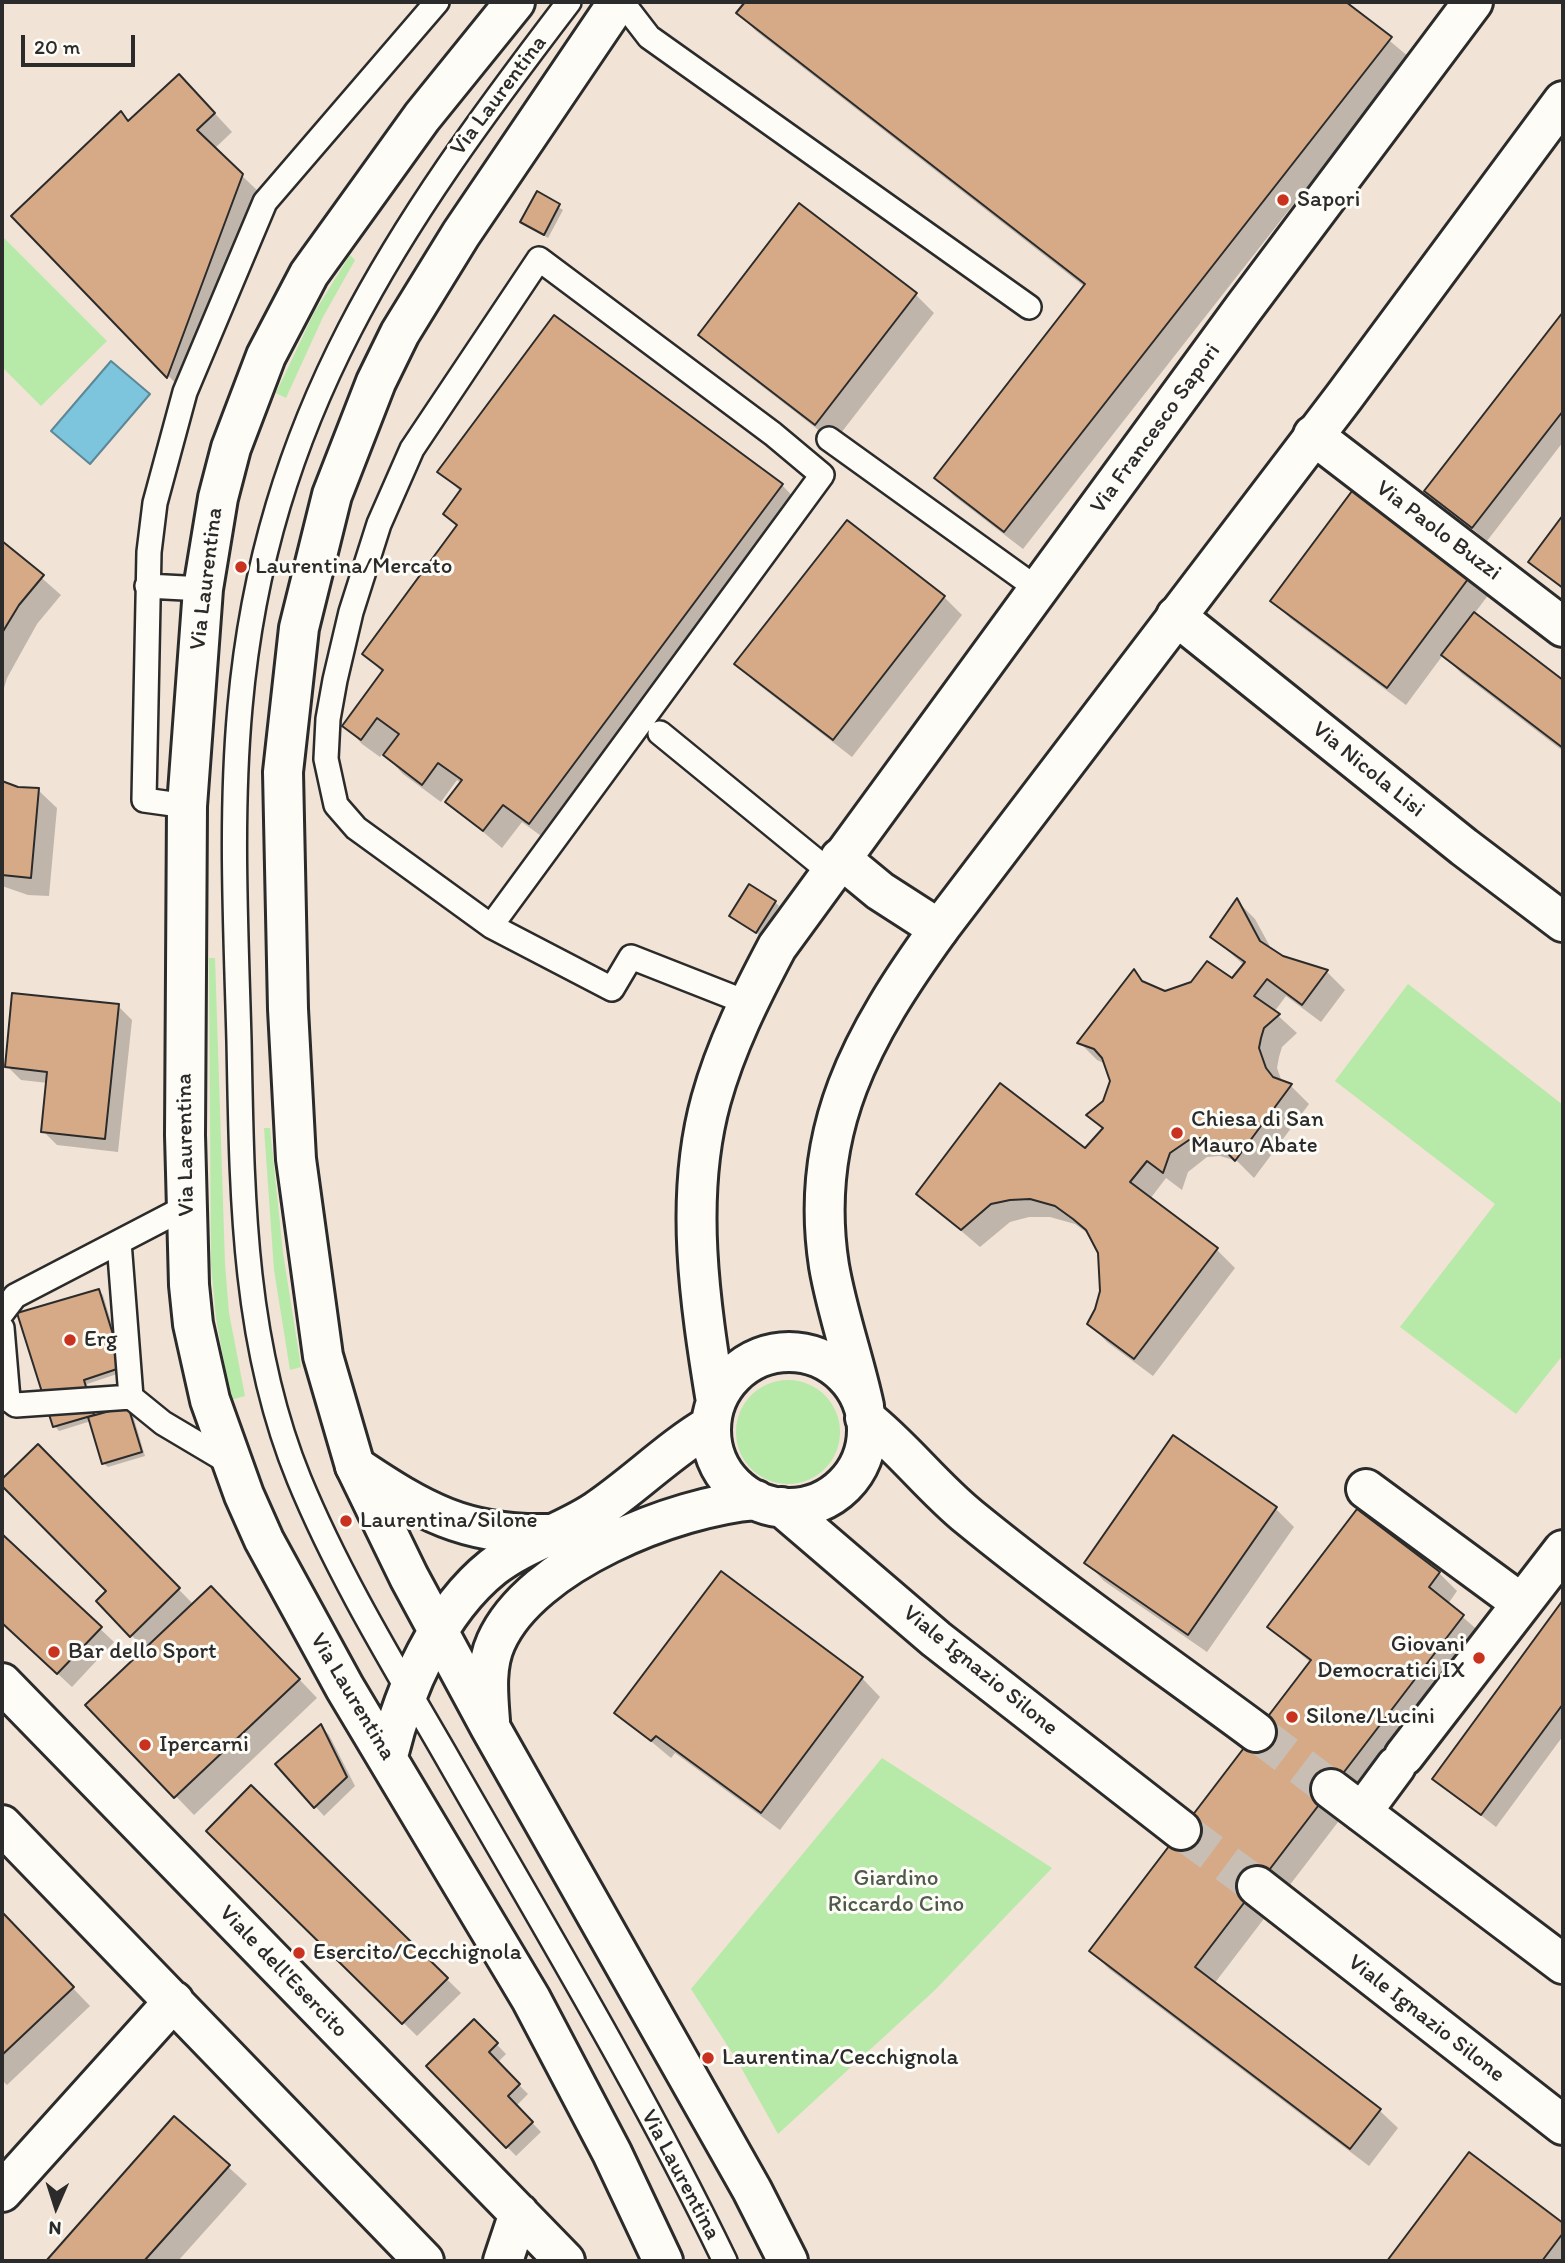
<!DOCTYPE html>
<style>
body{margin:0}
#map{position:relative;width:1565px;height:2263px;overflow:hidden;background:#f1e3d5;font-family:Itim,sans-serif}
canvas{display:block}
.frame{position:absolute;inset:0;border:4px solid #2b2b2b;pointer-events:none}
.north{position:absolute;left:21px;top:2172px;width:70px;height:70px;-webkit-text-stroke:5px #fdfcf7;paint-order:stroke;rotate:183deg;font-size:19px;font-weight:700;line-height:28px;text-align:center;color:#2b2b2b}
.north::after{content:'';display:block;margin:auto;width:24px;height:32px;background:#2b2b2b;clip-path:polygon(50% 0,100% 100%,50% 72%,0 100%)}
.scale{position:absolute;left:21px;top:35px;width:114px;height:32px;box-sizing:border-box;border:4px solid #2b2b2b;border-top:0;padding-left:9px;font-size:21px;line-height:24px;white-space:nowrap;color:#2b2b2b;-webkit-text-stroke:5px #fdfcf7;paint-order:stroke}
</style>
<div id="map">
<canvas width="1565" height="2263"></canvas>
<div class="frame"></div>
<div class="north">N</div>
<div class="scale">20 m</div>
</div>
<script>
const g = document.querySelector('canvas').getContext('2d');
g.lineJoin = 'round';
function paint(path, color) { g.fillStyle = color; g.fill(path, 'evenodd'); }
function strokePath(path, color, width, dash) { g.strokeStyle = color; g.lineWidth = width; g.lineCap = dash ? 'butt' : 'round'; g.setLineDash(dash || []); g.stroke(path); }
function drawText(font, color, halo, rows, align = 'center') {
  g.font = font + ' Itim,sans-serif'; g.lineWidth = 6; g.setLineDash([]); g.textBaseline = 'middle'; g.strokeStyle = halo; g.fillStyle = color; for (const [text, x, y, turn = 0] of rows) {
    g.save(); g.translate(x, y); g.rotate((+turn || 0) * Math.PI / 180); g.textAlign = isNaN(turn) ? turn : align; if (halo) g.strokeText(text, 0, 0); g.fillText(text, 0, 0); g.restore();
  }
}
const green = new Path2D(`
 M 2,236 L 107,341 L 41,406 L 2,367 Z
 M 350,255 L 355,260 L 323,317 L 286,398 L 276,393 L 314,313 Z
 M 209,958 L 215,958 L 225,1264 L 229,1313 L 245,1396 L 231,1400 L 216,1318 L 211,1264 Z
 M 1408,984 L 1563,1105 L 1563,1355 L 1516,1414 L 1400,1327 L 1495,1204 L 1335,1081 Z
 M 264,1128 L 270,1128 L 283,1253 L 301,1367 L 290,1370 L 274,1270 Z
 M736 1432a52 52 0 1 1 104 0a52 52 0 1 1-104 0Z
 M 882,1758 L 1052,1868 L 935,1990 L 778,2134 L 738,2062 L 691,1989 Z`);
const water = new Path2D(`
 M 111,361 L 150,394 L 90,464 L 51,431 Z`);
const shadow = new Path2D(`
 M 747,2 L 1343,2 L 1409,57 L 1023,549 L 954,496 L 936,477 L 1085,287 L 756,31 L 738,13 Z
 M 197,94 L 232,132 L 214,149 L 261,194 L 186,394 L 14,216 L 121,114 L 129,122 Z
 M 537,194 L 563,210 L 548,238 L 522,222 Z
 M 916,295 L 934,313 L 834,442 L 719,353 L 701,335 Z
 M 1563,315 L 1563,442 L 1487,541 L 1427,491 Z
 M 439,471 L 782,485 L 800,504 L 548,841 L 522,822 L 502,848 L 448,802 L 462,784 L 457,780 L 441,802 L 403,774 L 383,753 L 380,757 L 362,744 L 344,725 L 383,673 L 364,653 L 458,527 L 445,514 L 461,492 Z
 M 1358,486 L 1492,590 L 1474,614 L 1563,682 L 1563,751 L 1461,673 L 1443,655 L 1406,705 L 1291,619 L 1272,601 Z
 M 1563,518 L 1563,590 L 1530,561 Z
 M 847,522 L 944,597 L 962,615 L 852,757 L 755,682 L 737,663 Z
 M 2,543 L 61,595 L 37,624 L 7,678 L 2,695 Z
 M 2,781 L 17,788 L 38,790 L 57,808 L 49,896 L 28,895 L 2,886 Z
 M 1237,901 L 1255,919 L 1273,952 L 1282,958 L 1327,972 L 1345,990 L 1321,1022 L 1286,996 L 1274,1012 L 1297,1033 L 1282,1047 L 1279,1057 L 1277,1068 L 1282,1082 L 1291,1086 L 1309,1104 L 1254,1178 L 1237,1161 L 1220,1156 L 1207,1157 L 1188,1172 L 1182,1190 L 1166,1178 L 1150,1199 L 1217,1250 L 1235,1268 L 1153,1376 L 1107,1342 L 1089,1324 L 1102,1292 L 1100,1253 L 1090,1235 L 1075,1224 L 1050,1217 L 1029,1217 L 1010,1222 L 980,1247 L 918,1194 L 1086,1151 L 1103,1129 L 1089,1115 L 1105,1102 L 1112,1081 L 1106,1064 L 1097,1060 L 1079,1042 L 1134,972 L 1147,985 L 1165,993 L 1232,981 L 1244,965 L 1212,937 Z
 M 775,902 L 779,906 L 761,936 L 731,916 Z
 M 118,1006 L 132,1020 L 118,1152 L 57,1145 L 43,1131 L 48,1083 L 21,1080 L 7,1066 Z
 M 99,1291 L 103,1295 L 126,1371 L 87,1384 L 96,1417 L 127,1408 L 132,1412 L 145,1456 L 108,1467 L 103,1463 L 91,1421 L 59,1431 L 55,1426 Z
 M 1174,1437 L 1276,1509 L 1294,1527 L 1207,1652 L 1104,1581 L 1086,1562 Z
 M 38,1446 L 194,1605 L 230,1606 L 317,1698 L 194,1815 L 88,1705 L 146,1650 L 98,1601 L 108,1591 L 2,1483 Z
 M 1357,1511 L 1439,1573 L 1457,1591 L 1448,1604 L 1482,1634 L 1214,1984 L 1379,2110 L 1398,2128 L 1369,2166 L 1109,1969 L 1091,1951 L 1311,1663 L 1269,1627 Z
 M 2,1536 L 114,1642 L 72,1687 L 2,1622 Z
 M 722,1574 L 862,1678 L 880,1697 L 780,1830 L 675,1753 L 671,1758 L 617,1713 Z
 M 1563,1603 L 1563,1736 L 1496,1827 L 1434,1779 Z
 M 321,1726 L 329,1735 L 355,1786 L 324,1816 L 277,1764 Z
 M 251,1787 L 461,1993 L 417,2036 L 208,1831 Z
 M 2,1914 L 90,2006 L 7,2085 L 2,2080 Z
 M 474,2021 L 506,2054 L 497,2063 L 528,2094 L 516,2106 L 541,2132 L 516,2156 L 428,2066 Z
 M 174,2118 L 247,2184 L 178,2261 L 48,2261 Z
 M 1469,2155 L 1563,2225 L 1563,2261 L 1389,2261 Z`);
const building = new Path2D(`
 M 745,2 L 1346,2 L 1392,37 L 1004,532 L 934,478 L 1085,284 L 736,13 Z
 M 179,74 L 215,113 L 197,130 L 243,174 L 167,378 L 11,216 L 121,111 L 128,121 Z
 M 537,191 L 560,204 L 544,235 L 520,222 Z
 M 799,203 L 917,293 L 815,425 L 698,335 Z
 M 1563,312 L 1563,411 L 1472,528 L 1424,491 Z
 M 554,315 L 783,484 L 529,824 L 503,805 L 483,831 L 445,802 L 462,780 L 438,763 L 422,785 L 383,755 L 399,734 L 377,718 L 361,740 L 342,726 L 383,670 L 362,654 L 457,525 L 443,514 L 461,489 L 437,472 Z
 M 1358,483 L 1474,571 L 1387,688 L 1270,601 Z
 M 1563,515 L 1563,588 L 1528,562 Z
 M 847,520 L 945,596 L 833,740 L 734,664 Z
 M 2,541 L 44,575 L 19,605 L 2,633 Z
 M 1474,612 L 1563,680 L 1563,748 L 1441,655 Z
 M 2,781 L 18,787 L 39,788 L 31,878 L 2,875 Z
 M 749,884 L 776,901 L 756,933 L 729,916 Z
 M 1237,898 L 1260,941 L 1283,956 L 1328,970 L 1302,1005 L 1267,979 L 1254,996 L 1280,1014 L 1264,1028 L 1261,1038 L 1259,1048 L 1266,1068 L 1273,1077 L 1292,1084 L 1235,1161 L 1219,1144 L 1200,1138 L 1189,1140 L 1170,1153 L 1163,1173 L 1147,1161 L 1130,1182 L 1218,1248 L 1134,1359 L 1087,1324 L 1095,1309 L 1100,1291 L 1098,1253 L 1086,1230 L 1073,1219 L 1055,1206 L 1030,1199 L 1010,1200 L 991,1204 L 961,1230 L 916,1194 L 1000,1083 L 1085,1148 L 1103,1128 L 1086,1115 L 1103,1101 L 1110,1081 L 1102,1058 L 1094,1049 L 1077,1043 L 1134,969 L 1142,981 L 1165,991 L 1191,982 L 1207,961 L 1232,978 L 1245,962 L 1210,937 Z
 M 12,993 L 119,1004 L 105,1139 L 41,1132 L 47,1072 L 5,1067 Z
 M 99,1289 L 123,1367 L 84,1380 L 94,1415 L 53,1427 L 17,1313 Z
 M 128,1406 L 142,1452 L 102,1464 L 88,1417 Z
 M 1173,1435 L 1277,1507 L 1188,1635 L 1084,1563 Z
 M 38,1444 L 180,1588 L 130,1637 L 96,1601 L 106,1591 L 2,1486 L 2,1479 Z
 M 1357,1509 L 1440,1572 L 1429,1587 L 1464,1615 L 1195,1967 L 1381,2109 L 1350,2149 L 1089,1951 L 1311,1660 L 1267,1627 Z
 M 2,1534 L 102,1627 L 57,1674 L 2,1623 Z
 M 721,1571 L 863,1677 L 761,1813 L 656,1736 L 651,1741 L 614,1713 Z
 M 211,1586 L 300,1679 L 174,1798 L 85,1705 Z
 M 1563,1600 L 1563,1704 L 1481,1815 L 1432,1779 Z
 M 321,1724 L 347,1777 L 314,1808 L 275,1764 Z
 M 251,1785 L 448,1978 L 402,2024 L 206,1831 Z
 M 2,1912 L 74,1987 L 2,2055 Z
 M 474,2019 L 498,2043 L 489,2052 L 520,2084 L 508,2096 L 533,2122 L 506,2148 L 426,2066 Z
 M 174,2116 L 230,2165 L 144,2261 L 46,2261 Z
 M 1469,2152 L 1563,2223 L 1563,2233 L 1542,2261 L 1387,2261 Z`);
const secondaryTunnel = new Path2D(`
 M 1256,1732 L 1331,1789
 M 1181,1830 L 1257,1886`);
const lane = new Path2D(`
 M 569,2 C 397,227 266,415 240,707 C 230,818 236,930 239,1041 C 242,1190 242,1340 299,1479 C 338,1574 393,1664 444,1752 C 540,1920 641,2087 725,2261
 M 622,2 L 649,37 L 1029,307
 M 829,439 L 1039,590
 M 147,586 L 203,589
 M 660,733 L 830,872
 M 187,806 L 144,800 L 149,552 L 155,503 L 185,392 L 265,202 L 437,2
 M 491,926 L 822,475 L 773,434 L 539,259 L 412,449 L 379,524 L 351,612 L 335,680 L 328,719 L 326,759 L 336,805 L 356,828 L 491,926 L 612,989 L 631,957 L 748,1003
 M 119,1242 L 131,1397
 M 2,1313 L 15,1296 L 186,1207
 M 2,1328 L 8,1399 L 16,1405 L 131,1397 L 163,1423 L 232,1464`);
const street = new Path2D(`
 M 1313,435 L 1563,627
 M 1176,616 L 1464,847 L 1563,922
 M 840,858 L 880,891 L 939,929
 M 355,1466 C 422,1511 465,1536 548,1534
 M 1366,1489 L 1521,1603
 M 2,1683 L 565,2261
 M 1404,1756 L 1563,1550
 M 1362,1812 L 1396,1766
 M 2,1825 L 424,2261
 M 2,2192 L 174,2001
 M 503,2261 L 519,2213`);
const secondary = new Path2D(`
 M 515,2 L 422,117 L 309,274 L 266,356 L 231,448 L 218,498 L 203,589 L 187,806 L 185,1135 L 189,1285 L 193,1324 L 210,1400 L 244,1495 L 264,1540 L 345,1688 L 531,1999 L 612,2153 L 663,2261
 M 618,2 L 461,234 L 400,333 L 376,382 L 332,495 L 299,628 L 283,772 L 288,1009 L 296,1159 L 323,1356 L 355,1466 L 409,1577 L 490,1727 L 752,2190 L 788,2261
 M711 1430a78 78 0 1 1 156 0a78 78 0 1 1-156 0Z
 M 716,1402 C 700,1303 684,1198 711,1100 C 726,1046 751,996 777,947 L 1243,309 L 1473,2
 M 864,1406 C 854,1359 837,1313 829,1266 C 808,1131 863,1034 939,929 L 1344,397 L 1563,101
 M 865,1418 C 903,1448 932,1487 969,1517 C 1062,1593 1160,1661 1256,1732
 M 782,1507 L 936,1639 L 1181,1830
 M 490,1721 C 488,1695 485,1666 496,1642 C 531,1563 676,1506 756,1500
 M 388,1756 C 404,1690 438,1611 493,1567 C 524,1543 563,1533 596,1511 C 636,1484 670,1449 711,1425
 M 1331,1789 L 1563,1964
 M 1257,1886 L 1563,2125`);
const markers = [
 [1283,200,7,"#c8321e"],
 [241,567,7,"#c8321e"],
 [1177,1133,7,"#c8321e"],
 [70,1340,7,"#c8321e"],
 [346,1521,7,"#c8321e"],
 [54,1652,7,"#c8321e"],
 [1479,1658,7,"#c8321e"],
 [1292,1717,7,"#c8321e"],
 [145,1745,7,"#c8321e"],
 [299,1953,7,"#c8321e"],
 [708,2058,7,"#c8321e"]
];
const streetNames = [
 ["Via Laurentina",499,96,-53],
 ["Via Francesco Sapori",1156,429,-54],
 ["Via Paolo Buzzi",1438,531,37],
 ["Via Laurentina",207,579,-83],
 ["Via Nicola Lisi",1368,770,39],
 ["Via Laurentina",186,1145,-91],
 ["Viale Ignazio Silone",980,1671,39],
 ["Via Laurentina",352,1697,59],
 ["Viale dell'Esercito",283,1972,46],
 ["Viale Ignazio Silone",1426,2019,38],
 ["Via Laurentina",680,2175,62]
];
const poiNames = [
 ["Sapori",1297,200],
 ["Laurentina/Mercato",255,567],
 ["Chiesa di San",1191,1120],
 ["Mauro Abate",1191,1146],
 ["Erg",84,1340],
 ["Laurentina/Silone",360,1521],
 ["Giovani",1465,1645,"right"],
 ["Democratici IX",1465,1671,"right"],
 ["Bar dello Sport",68,1652],
 ["Silone/Lucini",1306,1717],
 ["Ipercarni",159,1745],
 ["Esercito/Cecchignola",313,1953],
 ["Laurentina/Cecchignola",722,2058]
];
const parkNames = [
 ["Giardino",896,1879],
 ["Riccardo Cino",896,1905]
];
paint(green, '#b7e9a9');
paint(water, '#7dc4dd');
strokePath(water, '#5c8796', 2);
paint(shadow, '#0003');
paint(building, '#d6aa87');
strokePath(building, '#2b2b2b', 2);
strokePath(secondaryTunnel, '#c9beb3', 38, [38, 19]);
strokePath(lane, '#2b2b2b', 28);
strokePath(street, '#2b2b2b', 44);
strokePath(secondary, '#2b2b2b', 44);
strokePath(lane, '#fdfcf7', 23);
strokePath(street, '#fdfcf7', 38);
strokePath(secondary, '#fdfcf7', 38);
for (const [x, y, r, color] of markers) { const dot = new Path2D(); dot.arc(x, y, r, 0, 2 * Math.PI); g.fillStyle = color; g.fill(dot); strokePath(dot, '#fdfcf7', 2.5); }
drawText('23px', '#2b2b2b', '#fdfcf7', streetNames);
drawText('23px', '#2b2b2b', '#fdfcf7', poiNames, 'left');
drawText('23px', '#4e5a4a', '#fdfcf7', parkNames);
</script>
